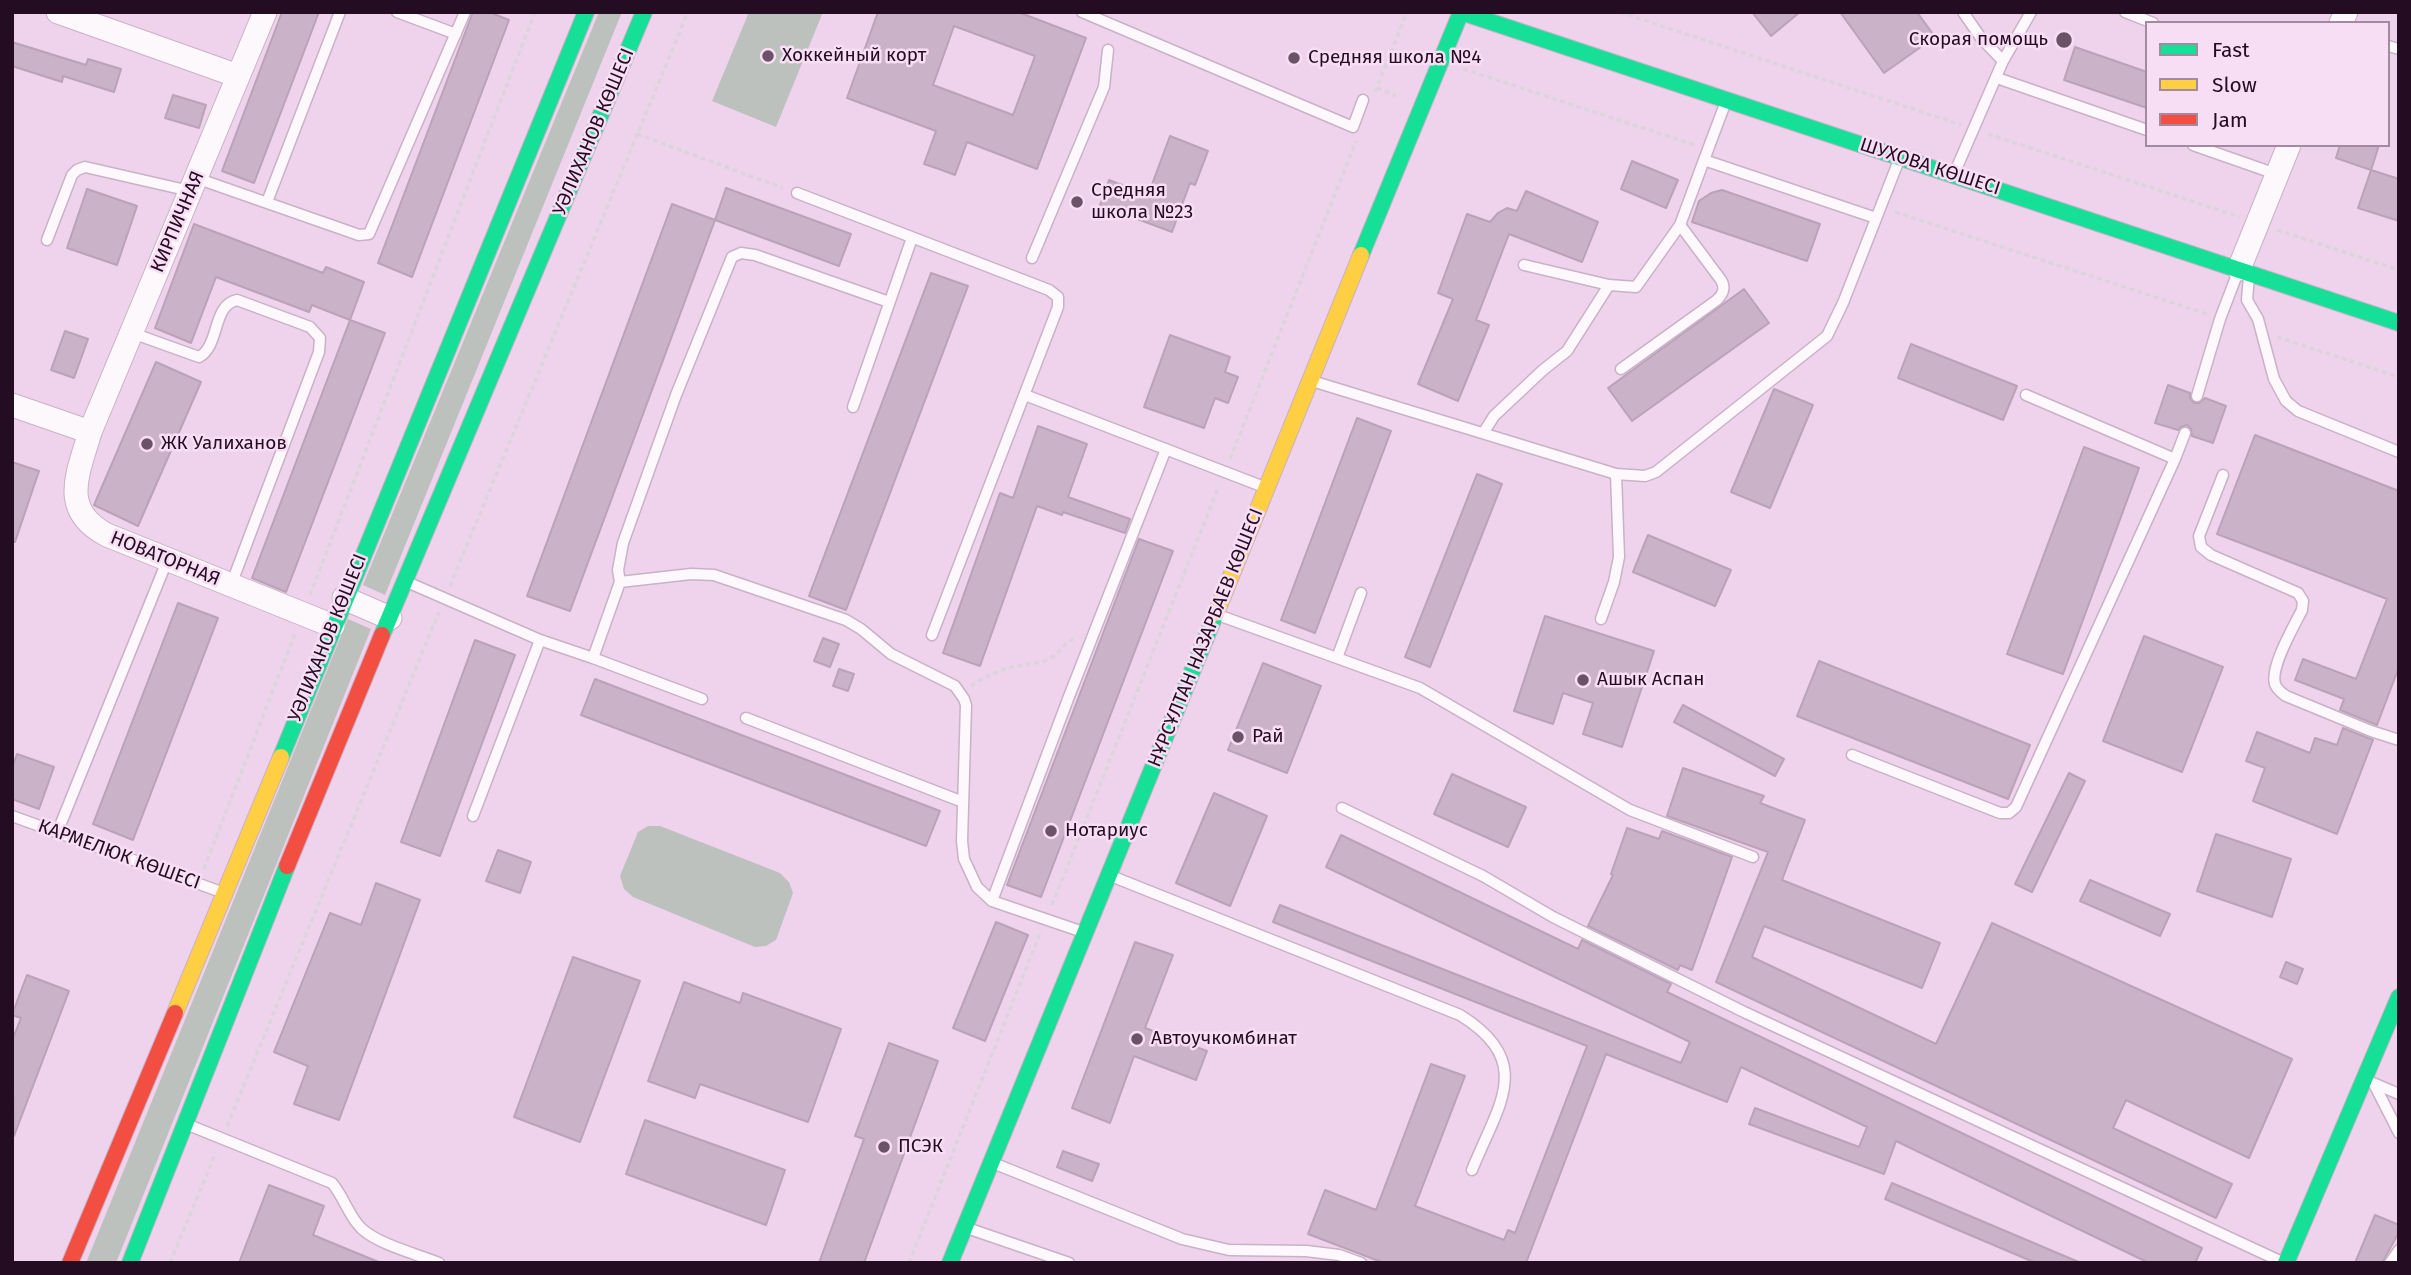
<!DOCTYPE html>
<meta charset="utf-8">
<style>
body{margin:0}
#map{position:relative;width:2411px;height:1275px;overflow:hidden;background:#efd3ec;font-family:"Fira Sans",sans-serif}
canvas{display:block}
.frame{position:absolute;inset:0;border:14px solid #240d22;pointer-events:none}
.legend{position:absolute;left:2145px;top:21px;width:245px;height:126px;box-sizing:border-box;background:#f8def5;border:2px solid #a38aa1;margin:0;padding:9px 12px;list-style:none;font-size:21px;color:#240d22}
.legend li{display:flex;align-items:center;gap:14px;height:35px}
.legend b{width:35px;border:2px solid #a38aa1}
</style>
<div id="map">
<canvas width="2411" height="1275"></canvas>
<div class="frame"></div>
<ul class="legend">
<li><b style="height:9px;background:#16e098"></b>Fast</li>
<li><b style="height:9px;background:#ffcf43"></b>Slow</li>
<li><b style="height:9px;background:#f24e42"></b>Jam</li>
</ul>
</div>
<script>
const g = document.querySelector('canvas').getContext('2d');
g.lineJoin = 'round';
function paint(path, color) { g.fillStyle = color; g.fill(path, 'evenodd'); }
function strokePath(path, color, width, dash) { g.strokeStyle = color; g.lineWidth = width; g.lineCap = dash ? 'butt' : 'round'; g.setLineDash(dash || []); g.stroke(path); }
function drawText(font, color, halo, rows, align = 'center') {
  g.font = font + ' "Fira Sans",sans-serif'; g.lineWidth = 5; g.setLineDash([]); g.textBaseline = 'middle'; g.strokeStyle = halo; g.fillStyle = color; for (const [text, x, y, turn = 0] of rows) {
    g.save(); g.translate(x, y); g.rotate((+turn || 0) * Math.PI / 180); g.textAlign = isNaN(turn) ? turn : align; if (halo) g.strokeText(text, 0, 0); g.fillText(text, 0, 0); g.restore();
  }
}
const green = new Path2D(`
 M 599,12 L 622,12 L 385,595 L 363,585 Z
 M 749,12 L 823,12 L 776,127 L 712,101 Z
 M 348,619 L 371,629 L 116,1263 L 86,1263 Z
 M 648,826 L 660,826 L 780,873 L 789,882 L 793,893 L 776,940 L 766,946 L 755,947 L 633,897 L 624,889 L 620,876 L 638,832 Z`);
const building = new Path2D(`
 M 282,12 L 319,12 L 254,183 L 222,171 Z
 M 473,12 L 489,12 L 509,20 L 412,277 L 378,263 Z
 M 878,12 L 1018,12 L 1086,38 L 1037,169 L 967,142 L 955,175 L 939,169 L 924,164 L 936,131 L 847,98 ZM 954,26 L 1035,56 L 1013,115 L 933,85 Z
 M 1752,12 L 1800,12 L 1771,36 Z
 M 1840,12 L 1917,12 L 1935,37 L 1884,73 Z
 M 12,42 L 86,65 L 88,59 L 121,69 L 114,92 L 63,76 L 62,82 L 12,66 Z
 M 2075,47 L 2147,72 L 2147,108 L 2064,80 Z
 M 173,95 L 206,105 L 199,128 L 165,118 Z
 M 1170,136 L 1208,151 L 1195,185 L 1190,183 L 1172,232 L 1100,205 L 1109,180 L 1148,195 Z
 M 2340,145 L 2379,145 L 2371,170 L 2336,158 Z
 M 1632,161 L 1678,180 L 1666,208 L 1621,189 Z
 M 2371,170 L 2399,179 L 2399,221 L 2358,208 Z
 M 726,188 L 851,234 L 839,266 L 715,220 Z
 M 87,189 L 137,206 L 117,265 L 67,248 Z
 M 1722,190 L 1820,224 L 1807,261 L 1692,222 L 1699,201 L 1711,193 Z
 M 1526,191 L 1598,222 L 1582,262 L 1509,234 L 1476,320 L 1489,325 L 1458,401 L 1418,384 L 1453,299 L 1438,293 L 1467,214 L 1490,222 L 1498,213 L 1507,208 L 1517,211 Z
 M 672,204 L 715,220 L 570,611 L 527,596 Z
 M 194,224 L 323,273 L 326,267 L 364,282 L 350,320 L 312,305 L 309,312 L 216,277 L 191,343 L 155,328 Z
 M 931,273 L 968,286 L 846,610 L 809,596 Z
 M 1744,289 L 1769,323 L 1632,421 L 1608,388 Z
 M 350,320 L 385,333 L 286,592 L 252,578 Z
 M 65,331 L 88,339 L 74,378 L 51,370 Z
 M 1170,335 L 1230,357 L 1225,372 L 1238,377 L 1228,403 L 1215,398 L 1204,428 L 1144,407 Z
 M 1911,344 L 2017,386 L 2003,420 L 1898,378 Z
 M 156,362 L 201,382 L 138,526 L 94,505 Z
 M 2168,385 L 2190,393 L 2190,398 L 2194,403 L 2199,403 L 2205,398 L 2226,406 L 2213,443 L 2192,436 L 2191,429 L 2187,425 L 2181,427 L 2178,430 L 2155,423 Z
 M 1774,389 L 1813,405 L 1770,508 L 1731,492 Z
 M 1357,418 L 1391,431 L 1315,633 L 1281,620 Z
 M 1038,426 L 1087,444 L 1068,497 L 1130,519 L 1125,533 L 1063,512 L 1062,515 L 1037,506 L 980,666 L 943,653 L 1000,493 L 1013,498 Z
 M 2255,435 L 2399,491 L 2399,667 L 2377,725 L 2340,710 L 2344,699 L 2295,680 L 2303,659 L 2356,679 L 2387,599 L 2217,534 Z
 M 2084,447 L 2139,468 L 2063,674 L 2007,654 Z
 M 12,462 L 39,471 L 15,542 L 12,541 Z
 M 1477,474 L 1502,484 L 1430,667 L 1405,657 Z
 M 1648,535 L 1731,570 L 1715,606 L 1633,572 Z
 M 1139,539 L 1173,551 L 1041,897 L 1007,885 Z
 M 178,603 L 218,618 L 133,840 L 93,824 Z
 M 1545,616 L 1654,651 L 1622,747 L 1583,734 L 1593,703 L 1563,693 L 1553,724 L 1514,711 Z
 M 2144,636 L 2223,667 L 2182,772 L 2103,741 Z
 M 823,638 L 839,644 L 830,667 L 814,661 Z
 M 475,640 L 515,655 L 440,856 L 401,842 Z
 M 1819,661 L 2030,745 L 2008,799 L 1797,716 Z
 M 1263,663 L 1321,686 L 1287,773 L 1228,750 Z
 M 839,669 L 854,674 L 848,691 L 833,686 Z
 M 595,679 L 940,811 L 926,846 L 581,715 Z
 M 1683,705 L 1784,759 L 1775,776 L 1674,722 Z
 M 2343,728 L 2373,740 L 2337,834 L 2253,801 L 2265,768 L 2246,761 L 2257,732 L 2310,753 L 2315,738 L 2337,745 Z
 M 17,754 L 54,767 L 39,809 L 12,799 L 12,768 Z
 M 1683,768 L 1764,796 L 1760,803 L 1805,820 L 1782,880 L 1940,943 L 1922,988 L 1764,926 L 1752,957 L 1936,1044 L 1992,923 L 2292,1059 L 2249,1158 L 2126,1100 L 2113,1128 L 2232,1184 L 2216,1218 L 1716,982 L 1768,852 L 1667,816 Z
 M 2069,773 L 2085,781 L 2032,892 L 2015,884 Z
 M 1452,774 L 1526,807 L 1508,847 L 1434,814 Z
 M 1214,793 L 1267,816 L 1230,906 L 1176,883 Z
 M 1627,828 L 1659,839 L 1662,831 L 1732,857 L 1692,970 L 1680,965 L 1678,970 L 1588,926 L 1613,875 L 1611,874 Z
 M 2216,834 L 2291,859 L 2272,917 L 2197,891 Z
 M 1341,835 L 1578,949 L 1582,940 L 1671,984 L 1667,992 L 2202,1248 L 2195,1263 L 2149,1263 L 1896,1141 L 1884,1174 L 1749,1124 L 1755,1108 L 1859,1147 L 1867,1127 L 1741,1067 L 1727,1102 L 1606,1054 L 1526,1263 L 1384,1263 L 1308,1234 L 1325,1190 L 1376,1210 L 1431,1064 L 1465,1076 L 1415,1206 L 1504,1240 L 1508,1230 L 1515,1233 L 1587,1046 L 1273,922 L 1280,905 L 1681,1063 L 1690,1042 L 1326,867 Z
 M 498,850 L 531,862 L 520,893 L 486,881 Z
 M 2090,880 L 2170,914 L 2160,936 L 2080,901 Z
 M 376,883 L 420,900 L 339,1120 L 294,1104 L 308,1066 L 274,1052 L 330,913 L 361,925 Z
 M 996,922 L 1028,935 L 985,1041 L 953,1028 Z
 M 1135,942 L 1173,955 L 1145,1028 L 1207,1051 L 1196,1080 L 1134,1056 L 1110,1123 L 1072,1108 Z
 M 573,957 L 640,981 L 580,1142 L 514,1117 Z
 M 2286,962 L 2303,969 L 2297,984 L 2280,977 Z
 M 27,975 L 69,991 L 14,1136 L 12,1041 L 21,1018 L 12,1015 Z
 M 684,982 L 740,1003 L 743,993 L 841,1029 L 808,1122 L 700,1084 L 695,1098 L 648,1081 Z
 M 889,1043 L 938,1061 L 864,1263 L 819,1263 L 864,1139 L 855,1136 Z
 M 645,1120 L 785,1170 L 766,1225 L 626,1174 Z
 M 1063,1151 L 1099,1164 L 1092,1181 L 1057,1167 Z
 M 1892,1183 L 2081,1263 L 2036,1263 L 1885,1199 Z
 M 269,1185 L 324,1206 L 313,1235 L 381,1263 L 239,1263 Z
 M 2375,1215 L 2399,1225 L 2399,1232 L 2382,1263 L 2355,1263 Z`);
const path = new Path2D(`
 M 1620,12 L 1961,125
 M 1463,69 L 1695,145
 M 1377,88 L 1396,96
 M 1375,92 L 1407,12
 M 637,134 L 783,188
 M 1988,134 L 2240,217
 M 1895,212 L 2207,314
 M 2277,230 L 2399,270
 M 2277,337 L 2399,377
 M 1230,459 L 1356,141
 M 450,586 L 688,12
 M 310,595 L 535,12
 M 971,686 C 984,678 997,671 1012,667 C 1023,665 1034,664 1045,661 C 1059,656 1062,643 1075,638
 M 204,869 L 296,631
 M 1052,905 L 1219,486
 M 227,1126 L 439,612
 M 170,1263 L 216,1152
 M 909,1263 L 1041,931`);
const lane = new Path2D(`
 M 397,12 L 456,34
 M 1082,12 L 1353,127 L 1363,100
 M 1963,12 L 1981,38 L 2003,61
 M 2125,12 L 2153,23
 M 2388,46 L 2399,49
 M 1997,78 L 2147,130
 M 1725,104 L 1704,160 L 1876,218
 M 2193,145 L 2276,174
 M 1954,174 L 2003,61 L 2031,12
 M 196,178 L 359,235 L 369,234 L 465,12
 M 797,193 L 1049,290 L 1058,297 L 1058,307 L 932,635
 M 267,202 L 340,12
 M 47,240 L 72,175 L 77,170 L 85,167 L 190,191
 M 1032,258 L 1104,87 L 1108,50
 M 1524,265 L 1609,285 L 1636,287 L 1680,225 L 1704,160
 M 2249,276 L 2247,300 L 2258,319 L 2274,379 L 2286,401 L 2298,411 L 2399,452
 M 132,333 L 199,357 C 220,346 212,305 237,300 L 310,327 L 320,338 L 319,352 L 231,585
 M 1621,369 L 1717,300 C 1723,294 1726,288 1721,280 L 1680,225
 M 1312,381 L 1616,474 L 1645,476 L 1656,472 L 1827,336 L 1843,303 L 1899,160
 M 1025,395 L 1264,487
 M 2026,395 L 2175,459
 M 2197,396 L 2220,319 L 2238,272
 M 853,407 L 912,238
 M 1484,432 L 1494,416 L 1543,370 L 1567,351 L 1609,285
 M 2223,475 L 2199,536 L 2201,547 L 2211,555 L 2298,593 L 2303,601 L 2302,610 C 2294,626 2270,667 2275,684 C 2277,690 2282,693 2286,696 L 2371,731 L 2399,740
 M 407,582 L 540,640 L 593,658 L 620,582 L 618,570 L 623,543 L 676,395 L 732,257 L 741,253 L 755,255 L 889,302
 M 620,582 L 691,574 L 714,575 L 846,620 L 861,629 L 891,654 L 955,686 L 964,699 L 966,705 L 962,841 L 964,859 L 977,887 L 992,901 L 1083,932
 M 1218,615 L 1420,688 L 1630,810 L 1753,857
 M 1601,619 L 1614,582 L 1619,557 L 1616,474
 M 593,658 L 702,699
 M 1337,658 L 1361,593
 M 746,718 L 963,802
 M 1852,755 L 2000,813 L 2009,813 L 2016,807 L 2175,459 L 2185,433
 M 1342,808 L 1483,876 L 1553,917 L 1744,1012 L 2282,1262
 M 12,816 L 224,893
 M 473,816 L 540,640
 M 57,833 L 167,561
 M 1111,876 L 1460,1015 C 1536,1062 1498,1105 1472,1170
 M 992,901 L 1068,699 L 1166,449
 M 2373,1083 L 2399,1094
 M 2374,1084 L 2399,1133
 M 186,1124 L 332,1183 C 344,1197 349,1217 362,1229 C 380,1245 417,1254 439,1263
 M 993,1163 L 1182,1239 L 1229,1250 L 1306,1251 L 1339,1255 L 1361,1263
 M 967,1228 L 1069,1263
 M 2390,1263 L 2399,1250`);
const street = new Path2D(`
 M 58,12 L 238,76
 M 265,12 L 90,432 C 78,474 59,510 107,535 L 333,626
 M 2341,23 L 2346,12
 M 2239,269 L 2289,145
 M 12,405 L 90,432
 M 344,598 L 390,618`);
const fast = new Path2D(`
 M 1461,12 L 2399,323
 M 1361,255 L 1461,12
 M 382,635 L 644,12
 M 281,757 L 586,12
 M 130,1263 L 287,866
 M 950,1263 L 1216,613
 M 2286,1263 L 2399,997`);
const slow = new Path2D(`
 M 1216,613 L 1361,255
 M 175,1013 L 281,757`);
const jam = new Path2D(`
 M 287,866 L 382,635
 M 70,1263 L 175,1013`);
const markers = [
 [2064,40,9,"#6b5269"],
 [768,56,7,"#6b5269"],
 [1294,58,7,"#6b5269"],
 [1077,202,7,"#6b5269"],
 [147,444,7,"#6b5269"],
 [1583,680,7,"#6b5269"],
 [1238,737,7,"#6b5269"],
 [1051,831,7,"#6b5269"],
 [1137,1039,7,"#6b5269"],
 [884,1147,7,"#6b5269"]
];
const poiNames = [
 ["Скорая помощь",2048,40,"right"],
 ["Хоккейный корт",782,56],
 ["Средняя школа №4",1308,58],
 ["Средняя",1091,191],
 ["школа №23",1091,213],
 ["ЖК Уалиханов",161,444],
 ["Ашык Аспан",1597,680],
 ["Рай",1252,737],
 ["Нотариус",1065,831],
 ["Автоучкомбинат",1151,1039],
 ["ПСЭК",898,1147]
];
const streetNames = [
 ["УӘЛИХАНОВ КӨШЕСІ",594,132,-67],
 ["ШУХОВА КӨШЕСІ",1930,167,18],
 ["КИРПИЧНАЯ",178,222,-67],
 ["НОВАТОРНАЯ",165,559,22],
 ["УӘЛИХАНОВ КӨШЕСІ",328,638,-68],
 ["НҰРСҰЛТАН НАЗАРБАЕВ КӨШЕСІ",1206,638,-68],
 ["КАРМЕЛЮК КӨШЕСІ",119,855,20]
];
paint(green, '#bcc1bd');
paint(building, '#cab2c8');
strokePath(building, '#baa2b8', 2);
strokePath(lane, '#c9b1c6', 13);
strokePath(street, '#c9b1c6', 25);
strokePath(fast, '#c9b1c6', 18);
strokePath(slow, '#c9b1c6', 18);
strokePath(jam, '#c9b1c6', 18);
strokePath(path, '#dcd4dc', 3.5, [5, 3.5]);
strokePath(lane, '#fdf8fc', 10);
strokePath(street, '#fdf8fc', 23);
strokePath(fast, '#16e098', 16);
strokePath(slow, '#ffcf43', 16);
strokePath(jam, '#f24e42', 16);
for (const [x, y, r, color] of markers) { const dot = new Path2D(); dot.arc(x, y, r, 0, 2 * Math.PI); g.fillStyle = color; g.fill(dot); strokePath(dot, '#f8def5', 2.5); }
drawText('19px', '#240d22', '#f8def5', poiNames, 'left');
drawText('19px', '#240d22', '#f8def5', streetNames);
</script>
